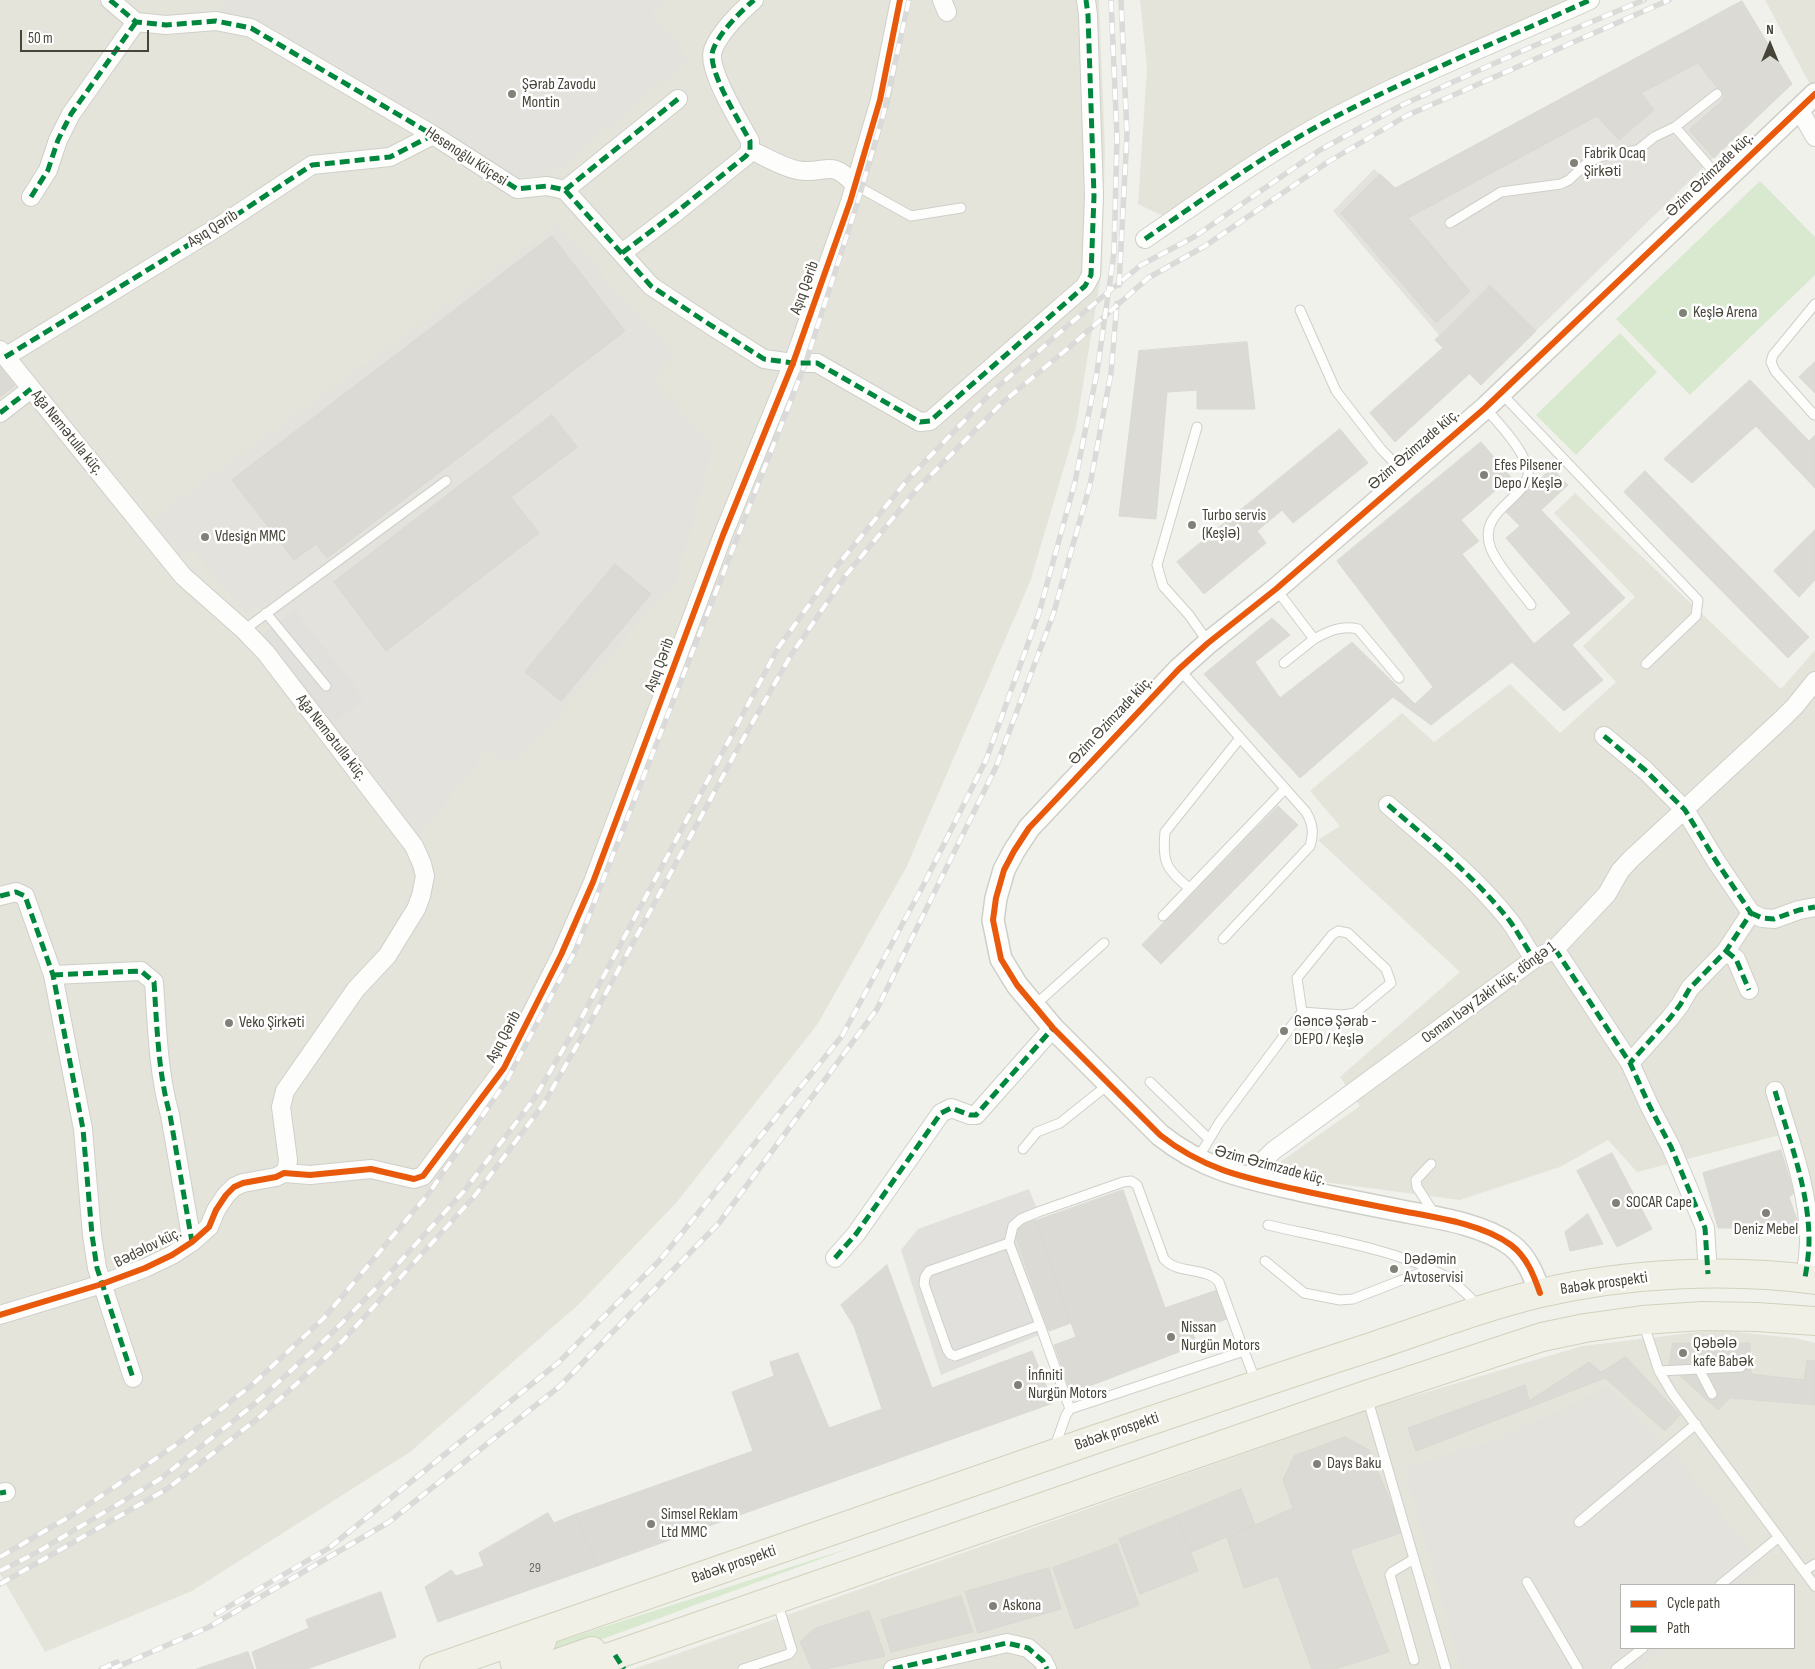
<!DOCTYPE html>
<meta charset="utf-8">
<style>
body{margin:0}
#map{position:relative;width:1815px;height:1669px;overflow:hidden;background:#f1f1ec;font-family:"Sofia Sans Condensed",sans-serif}
canvas{display:block}
.legend{position:absolute;left:1620px;top:1584px;width:175px;height:65px;box-sizing:border-box;background:#fff;border:1px solid #b5b5b0;margin:0;padding:6px 9px;list-style:none;font-size:15px;color:#474539}
.legend li{display:flex;align-items:center;gap:10px;height:25px}
.legend b{width:25px;border:1px solid #b5b5b0}
.north{position:absolute;left:1745px;top:20px;width:50px;height:50px;-webkit-text-stroke:4px #fff;paint-order:stroke;rotate:0deg;font-size:14px;font-weight:700;line-height:20px;text-align:center;color:#474539}
.north::after{content:'';display:block;margin:auto;width:18px;height:22px;background:#474539;clip-path:polygon(50% 0,100% 100%,50% 72%,0 100%)}
.scale{position:absolute;left:20px;top:30px;width:129px;height:22px;box-sizing:border-box;border:2px solid #474539;border-top:0;padding-left:6px;font-size:15px;line-height:18px;white-space:nowrap;color:#474539;-webkit-text-stroke:4px #fff;paint-order:stroke}
</style>
<div id="map">
<canvas width="1815" height="1669"></canvas>
<ul class="legend">
<li><b style="height:6px;background:#e8590c"></b>Cycle path</li>
<li><b style="height:6px;background:#00873e"></b>Path</li>
</ul>
<div class="north">N</div>
<div class="scale">50 m</div>
</div>
<script>
const g = document.querySelector('canvas').getContext('2d');
g.lineJoin = 'round';
function paint(path, color) { g.fillStyle = color; g.fill(path, 'evenodd'); }
function strokePath(path, color, width, dash) { g.strokeStyle = color; g.lineWidth = width; g.lineCap = dash ? 'butt' : 'round'; g.setLineDash(dash || []); g.stroke(path); }
function drawText(font, color, halo, rows, align = 'center') {
  g.font = font + ' "Sofia Sans Condensed",sans-serif'; g.lineWidth = 5; g.setLineDash([]); g.textBaseline = 'middle'; g.strokeStyle = halo; g.fillStyle = color; for (const [text, x, y, turn = 0] of rows) {
    g.save(); g.translate(x, y); g.rotate((+turn || 0) * Math.PI / 180); g.textAlign = isNaN(turn) ? turn : align; if (halo) g.strokeText(text, 0, 0); g.fillText(text, 0, 0); g.restore();
  }
}
const residential = new Path2D(`
 M 0,0 L 1099,0 L 1105,150 L 1102,270 L 1076,427 L 1030,582 L 906,868 L 817,1025 L 676,1203 L 579,1304 L 410,1452 L 192,1591 L 45,1652 L 0,1574 Z
 M 1140,0 L 1571,0 L 1361,93 L 1262,149 L 1163,216 L 1138,204 L 1147,68 Z
 M 1765,0 L 1815,0 L 1815,94 Z
 M 1575,493 L 1781,689 L 1815,650 L 1815,1199 L 1796,1131 L 1637,1172 L 1608,1140 L 1560,1167 L 1460,1200 L 1263,1174 L 1360,1106 L 1340,1077 L 1460,972 L 1318,840 L 1340,826 L 1310,791 L 1402,713 L 1434,742 L 1510,684 L 1560,733 L 1616,682 L 1583,646 L 1635,597 L 1554,513 Z
 M 1715,1330 L 1795,1338 L 1815,1343 L 1815,1669 L 634,1669 L 1373,1408 L 1582,1346 ZM 1621,1585 L 1794,1585 L 1794,1648 L 1621,1648 Z`);
const industrial = new Path2D(`
 M 232,0 L 666,0 L 651,11 L 689,59 L 552,174 L 518,178 L 253,21 L 218,11 Z
 M 1742,1 L 1792,84 L 1713,158 L 1536,331 L 1490,285 L 1439,335 L 1333,211 L 1374,169 L 1395,188 Z
 M 557,225 L 675,356 L 652,380 L 714,444 L 676,581 L 513,765 L 487,750 L 416,839 L 329,727 L 364,697 L 295,610 L 281,620 L 266,602 L 247,614 L 191,548 L 181,556 L 152,519 Z
 M 1607,1386 L 1675,1455 L 1763,1567 L 1741,1585 L 1621,1585 L 1621,1648 L 1665,1648 L 1640,1669 L 1461,1669 L 1404,1468 L 1504,1437 Z`);
const green = new Path2D(`
 M 1760,181 L 1815,237 L 1815,275 L 1690,395 L 1616,319 Z
 M 1620,333 L 1657,372 L 1576,455 L 1536,415 Z
 M 853,1547 L 548,1659 L 538,1648 Z`);
const parking = new Path2D(`
 M 295,610 L 364,698 L 329,727 L 262,634 Z
 M 1029,1189 L 1038,1212 L 1035,1221 L 1013,1229 L 1049,1331 L 941,1375 L 901,1250 L 918,1229 Z`);
const building = new Path2D(`
 M 1742,1 L 1792,84 L 1714,158 L 1689,130 L 1725,98 L 1698,63 L 1641,93 L 1654,110 L 1619,140 L 1597,116 L 1408,218 L 1470,291 L 1436,323 L 1341,213 L 1380,174 L 1395,188 Z
 M 552,236 L 625,331 L 327,558 L 316,544 L 294,560 L 232,480 Z
 M 1490,285 L 1536,331 L 1481,385 L 1435,340 Z
 M 1247,342 L 1255,409 L 1197,409 L 1197,390 L 1167,392 L 1156,519 L 1119,516 L 1139,351 Z
 M 1443,348 L 1469,374 L 1395,442 L 1370,413 Z
 M 1815,362 L 1815,393 L 1799,377 Z
 M 0,366 L 14,386 L 0,397 Z
 M 1750,380 L 1809,441 L 1815,435 L 1815,488 L 1756,426 L 1692,483 L 1664,459 Z
 M 552,415 L 577,447 L 511,497 L 539,533 L 386,651 L 334,582 Z
 M 1340,429 L 1368,463 L 1293,523 L 1282,510 L 1257,531 L 1266,543 L 1204,594 L 1177,562 Z
 M 1481,442 L 1511,477 L 1461,520 L 1479,541 L 1462,554 L 1534,644 L 1571,613 L 1506,538 L 1520,526 L 1505,511 L 1552,468 L 1568,485 L 1541,510 L 1625,598 L 1572,645 L 1603,680 L 1564,711 L 1512,662 L 1431,725 L 1393,697 L 1300,778 L 1204,674 L 1272,618 L 1290,635 L 1255,662 L 1280,698 L 1352,642 L 1415,704 L 1433,687 L 1337,561 Z
 M 1645,471 L 1809,637 L 1788,658 L 1624,492 Z
 M 1815,530 L 1815,580 L 1799,597 L 1774,571 Z
 M 615,564 L 651,594 L 561,701 L 525,672 Z
 M 1278,806 L 1298,825 L 1161,964 L 1142,945 Z
 M 1781,1150 L 1794,1193 L 1789,1197 L 1798,1223 L 1798,1231 L 1795,1234 L 1788,1235 L 1784,1233 L 1783,1228 L 1718,1228 L 1703,1173 Z
 M 1612,1153 L 1652,1229 L 1617,1247 L 1577,1171 Z
 M 1123,1190 L 1165,1308 L 1217,1290 L 1227,1319 L 1192,1331 L 1197,1345 L 1071,1393 L 1054,1345 L 1076,1337 L 1035,1221 Z
 M 1588,1214 L 1603,1244 L 1570,1251 L 1565,1232 Z
 M 1035,1221 L 1071,1323 L 1049,1331 L 1013,1229 Z
 M 887,1265 L 932,1388 L 1032,1351 L 1053,1403 L 597,1566 L 576,1514 L 753,1451 L 732,1392 L 774,1376 L 770,1362 L 798,1353 L 829,1428 L 882,1409 L 854,1326 L 841,1305 Z
 M 1673,1343 L 1750,1343 L 1751,1374 L 1804,1380 L 1807,1360 L 1815,1361 L 1815,1405 L 1730,1398 L 1718,1410 L 1669,1366 Z
 M 1626,1357 L 1680,1415 L 1665,1431 L 1605,1378 L 1416,1451 L 1408,1428 L 1525,1385 L 1529,1401 L 1589,1362 L 1601,1372 Z
 M 1345,1437 L 1369,1450 L 1403,1532 L 1350,1550 L 1389,1652 L 1335,1669 L 1312,1669 L 1278,1576 L 1244,1588 L 1227,1538 L 1293,1508 L 1283,1480 L 1294,1456 Z
 M 1241,1489 L 1255,1525 L 1191,1552 L 1177,1516 Z
 M 548,1513 L 554,1523 L 576,1514 L 597,1566 L 438,1622 L 425,1587 L 451,1570 L 456,1576 L 484,1566 L 479,1553 Z
 M 1177,1516 L 1198,1571 L 1140,1594 L 1119,1539 Z
 M 1117,1544 L 1139,1605 L 1075,1629 L 1053,1568 Z
 M 1049,1568 L 1061,1609 L 978,1633 L 965,1592 Z
 M 381,1592 L 396,1637 L 307,1669 L 257,1669 L 252,1652 L 309,1628 L 306,1620 Z
 M 961,1596 L 973,1632 L 891,1652 L 881,1620 Z
 M 869,1611 L 885,1656 L 825,1669 L 812,1669 L 800,1642 L 814,1629 Z
 M 248,1652 L 254,1669 L 197,1669 Z`);
const service = new Path2D(`
 M 1675,127 L 1717,94
 M 855,185 L 911,216 L 961,208
 M 1450,223 L 1501,192 L 1561,184 L 1569,180 L 1587,163 L 1602,156 L 1638,150 L 1654,137 L 1675,127 L 1723,182
 M 1300,310 L 1336,391 L 1381,449 L 1406,475
 M 1501,393 L 1698,600 L 1696,616 L 1646,664
 M 1485,408 C 1497,421 1530,456 1528,475 C 1524,500 1476,512 1491,549 C 1498,566 1519,589 1531,605
 M 1814,415 L 1775,371 L 1771,362 L 1773,355 L 1815,304
 M 1197,427 L 1157,565 L 1163,586 L 1189,615 L 1208,642
 M 1276,589 L 1314,639 L 1284,663
 M 266,613 L 326,686
 M 244,630 L 446,481
 M 1314,639 C 1329,631 1341,625 1358,629 L 1399,678
 M 1179,669 L 1306,812 C 1313,824 1314,833 1310,846 L 1223,939
 M 1189,888 C 1166,869 1162,862 1165,832 L 1240,738
 M 1163,916 L 1285,789
 M 1035,1005 L 1104,943
 M 1150,1082 L 1209,1139
 M 1023,1149 L 1037,1132 L 1060,1123 L 1109,1084
 M 1198,1158 L 1219,1123 L 1302,1012 L 1297,978 L 1332,935 L 1338,931 L 1348,933 L 1386,969 L 1391,983 L 1355,1013 L 1343,1015 L 1302,1012
 M 1431,1164 L 1416,1180 L 1417,1187 L 1435,1215
 M 1268,1225 C 1323,1238 1395,1249 1445,1276 C 1457,1283 1468,1296 1479,1306
 M 1009,1243 L 929,1271 L 925,1277 L 924,1284 L 947,1349 L 950,1354 L 955,1356 L 1040,1325 L 1009,1243 L 1013,1226 L 1021,1219 L 1038,1212 L 1123,1182 L 1131,1181 L 1137,1185 L 1164,1259 C 1178,1275 1205,1266 1219,1282 L 1244,1351
 M 1265,1261 L 1304,1293 L 1340,1300 L 1353,1299 L 1430,1269
 M 1643,1322 L 1659,1371 L 1672,1393 L 1815,1586
 M 1040,1325 L 1070,1409
 M 1699,1369 L 1712,1394
 M 1659,1371 L 1741,1367
 M 1367,1397 L 1446,1669
 M 1054,1449 L 1066,1415 L 1070,1409 L 1244,1351 L 1256,1382
 M 1579,1522 L 1696,1424
 M 1414,1559 L 1392,1572 L 1390,1575 L 1414,1660
 M 1804,1571 L 1815,1564
 M 1527,1582 L 1578,1669
 M 1720,1585 L 1779,1537
 M 743,1669 L 789,1654 L 792,1650 L 777,1601
 M 1616,1669 L 1643,1648`);
const minor = new Path2D(`
 M 110,0 L 136,22 L 166,25 L 216,21 L 251,28 L 433,135 L 517,189 L 547,186 L 565,190 L 651,286 L 715,328 L 764,359 L 793,363 L 817,363 L 920,422 L 930,421 L 1085,286 L 1091,275 L 1094,196 L 1088,15 L 1086,0
 M 942,0 L 947,12
 M 1799,109 L 1815,137
 M 750,150 C 765,156 781,167 797,170 C 825,176 829,156 855,185
 M 565,190 L 678,99
 M 31,197 L 48,170 L 58,140 L 71,114 L 136,22
 M 1145,239 C 1205,198 1265,154 1329,120 C 1414,75 1503,40 1590,0
 M 622,253 L 675,213 L 746,156 L 750,150 L 750,141 C 740,122 706,69 713,50 C 719,33 740,12 754,0
 M 0,350 L 183,576 L 244,630 L 266,653 L 414,846 L 422,864 L 425,876 L 421,896 L 416,909 L 387,956 L 356,989 L 285,1091 L 281,1107 L 288,1160 L 287,1167 L 284,1173
 M 5,357 L 221,225 L 312,165 L 390,157 L 433,135
 M 0,413 L 31,389
 M 1604,736 L 1645,770 L 1685,810 L 1716,861 L 1751,913 L 1726,951 L 1690,988 L 1680,1005 L 1670,1018 L 1630,1063
 M 1388,805 C 1430,841 1474,876 1509,920 C 1518,932 1525,946 1534,959
 M 0,896 L 16,892 L 25,896 L 53,975 L 83,1129 L 92,1235 L 97,1268 L 133,1378
 M 1751,913 L 1762,918 L 1774,919 L 1799,910 L 1815,907
 M 1555,949 L 1630,1063 L 1650,1107 L 1671,1147 L 1705,1228 L 1708,1274
 M 1726,951 L 1736,959 L 1749,990
 M 53,975 L 141,971 L 154,982 C 157,1026 158,1072 170,1115 L 192,1242
 M 1775,1091 C 1789,1139 1809,1190 1809,1240 C 1809,1253 1807,1266 1805,1278
 M 1251,1179 L 1255,1169 L 1273,1151 L 1534,959 L 1555,949 L 1607,894 L 1620,871 L 1631,859 L 1782,719 L 1795,706 L 1815,681
 M 835,1258 L 856,1234 L 941,1113 L 951,1108 L 970,1115 L 976,1115 L 1053,1028
 M 0,1315 L 102,1284 L 145,1268 L 172,1255 L 192,1242 L 209,1227 L 216,1210 L 226,1195 L 234,1187 L 243,1183 L 276,1177 L 284,1173 L 310,1175 L 371,1169 L 414,1179 L 423,1176 L 504,1068 L 561,955 L 593,882 L 723,535 L 793,363 L 850,202 L 880,100 L 900,0
 M 0,1493 L 6,1492
 M 893,1669 L 1007,1643 L 1028,1648 L 1043,1661 L 1047,1669`);
const tertiary = new Path2D(`
 M 1540,1293 C 1534,1276 1527,1257 1511,1245 C 1484,1225 1440,1218 1407,1212 C 1371,1205 1335,1198 1299,1190 C 1246,1178 1204,1170 1160,1135 L 1053,1028 L 1017,985 L 1001,959 L 993,920 L 996,898 L 1004,870 L 1014,851 L 1029,828 L 1179,669 L 1208,643 L 1276,589 L 1485,408 L 1815,94`);
const primary = new Path2D(`
 M 434,1669 C 656,1592 877,1515 1099,1438 C 1189,1408 1278,1377 1368,1348 C 1425,1329 1482,1307 1541,1293 C 1626,1273 1728,1268 1815,1280
 M 519,1669 C 503,1653 531,1645 542,1641
 M 541,1669 L 592,1651
 M 575,1669 L 1366,1395 L 1542,1337 L 1585,1328 L 1642,1320 L 1703,1316 L 1757,1317 L 1815,1321`);
const rail = new Path2D(`
 M 1119,285 L 1127,134 L 1121,0
 M 0,1557 L 79,1511 L 180,1442 L 253,1384 L 324,1318 L 429,1193 L 507,1080 L 576,949 L 806,362 L 857,204 L 884,112 L 909,0
 M 0,1571 L 36,1553 L 160,1479 L 252,1406 L 330,1335 L 376,1288 L 464,1191 L 534,1099 L 583,1015 L 778,648 L 837,566 L 909,478 L 993,391 L 1066,327 L 1141,265 L 1194,237 L 1320,150 L 1402,105 L 1524,50 L 1644,0
 M 0,1584 L 167,1489 L 261,1416 L 337,1347 L 473,1198 L 543,1105 L 593,1017 L 738,748 L 791,655 L 846,575 L 917,489 L 1003,402 L 1072,345 L 1148,278 L 1205,246 L 1328,162 L 1406,116 L 1669,0
 M 216,1614 L 329,1548 L 559,1362 L 660,1260 L 842,1036 L 924,884 L 986,760 L 1039,613 L 1075,482 L 1097,372 L 1114,253 L 1117,137 L 1111,0
 M 101,1669 L 117,1662
 M 112,1669 L 209,1627 L 389,1522 L 560,1386 L 719,1223 L 877,1009 L 996,767 L 1053,615 L 1090,485 L 1111,373 L 1117,303`);
const quiet = new Path2D(`
 M 110,0 L 136,22 L 166,25 L 216,21 L 251,28 L 433,135 L 517,189 L 547,186 L 565,190 L 651,286 L 715,328 L 764,359 L 793,363 L 817,363 L 920,422 L 930,421 L 1085,286 L 1091,275 L 1094,196 L 1088,15 L 1086,0
 M 565,190 L 678,99
 M 31,197 L 48,170 L 58,140 L 71,114 L 136,22
 M 1145,239 C 1205,198 1265,154 1329,120 C 1414,75 1503,40 1590,0
 M 622,253 L 675,213 L 746,156 L 750,150 L 750,141 C 740,122 706,69 713,50 C 719,33 740,12 754,0
 M 5,357 L 221,225 L 312,165 L 390,157 L 433,135
 M 0,413 L 31,389
 M 1604,736 L 1645,770 L 1685,810 L 1716,861 L 1751,913 L 1726,951 L 1690,988 L 1680,1005 L 1670,1018 L 1630,1063
 M 1388,805 C 1430,841 1474,876 1509,920 C 1518,932 1525,946 1534,959
 M 0,896 L 16,892 L 25,896 L 53,975 L 83,1129 L 92,1235 L 97,1268 L 133,1378
 M 1751,913 L 1762,918 L 1774,919 L 1799,910 L 1815,907
 M 1555,949 L 1630,1063 L 1650,1107 L 1671,1147 L 1705,1228 L 1708,1274
 M 1726,951 L 1736,959 L 1749,990
 M 53,975 L 141,971 L 154,982 C 157,1026 158,1072 170,1115 L 192,1242
 M 1775,1091 C 1789,1139 1809,1190 1809,1240 C 1809,1253 1807,1266 1805,1278
 M 835,1258 L 856,1234 L 941,1113 L 951,1108 L 970,1115 L 976,1115 L 1053,1028
 M 0,1493 L 6,1492
 M 615,1655 L 624,1669
 M 893,1669 L 1007,1643 L 1028,1648 L 1043,1661 L 1047,1669`);
const cycleway = new Path2D(`
 M 1540,1293 C 1534,1276 1527,1257 1511,1245 C 1484,1225 1440,1218 1407,1212 C 1371,1205 1335,1198 1299,1190 C 1246,1178 1204,1170 1160,1135 L 1053,1028 L 1017,985 L 1001,959 L 993,920 L 996,898 L 1004,870 L 1014,851 L 1029,828 L 1179,669 L 1208,643 L 1276,589 L 1485,408 L 1815,94
 M 0,1315 L 102,1284 L 145,1268 L 172,1255 L 192,1242 L 209,1227 L 216,1210 L 226,1195 L 234,1187 L 243,1183 L 276,1177 L 284,1173 L 310,1175 L 371,1169 L 414,1179 L 423,1176 L 504,1068 L 561,955 L 593,882 L 723,535 L 793,363 L 850,202 L 880,100 L 900,0`);
const markers = [
 [512,94,5,"#828178"],
 [1574,163,5,"#828178"],
 [1683,313,5,"#828178"],
 [1484,475,5,"#828178"],
 [1192,525,5,"#828178"],
 [205,537,5,"#828178"],
 [229,1023,5,"#828178"],
 [1284,1031,5,"#828178"],
 [1616,1203,5,"#828178"],
 [1766,1213,5,"#828178"],
 [1394,1269,5,"#828178"],
 [1171,1337,5,"#828178"],
 [1683,1353,5,"#828178"],
 [1018,1385,5,"#828178"],
 [1317,1464,5,"#828178"],
 [651,1524,5,"#828178"],
 [993,1606,5,"#828178"]
];
const numberNames = [
 ["29",535,1568]
];
const poiNames = [
 ["Şərab Zavodu",522,85],
 ["Montin",522,103],
 ["Fabrik Ocaq",1584,154],
 ["Şirkəti",1584,172],
 ["Keşlə Arena",1693,313],
 ["Efes Pilsener",1494,466],
 ["Depo / Keşlə",1494,484],
 ["Turbo servis",1202,516],
 ["(Keşlə)",1202,534],
 ["Vdesign MMC",215,537],
 ["Gəncə Şərab -",1294,1022],
 ["DEPO / Keşlə",1294,1040],
 ["Veko Şirkəti",239,1023],
 ["SOCAR Cape",1626,1203],
 ["Deniz Mebel",1766,1230,"center"],
 ["Dədəmin",1404,1260],
 ["Avtoservisi",1404,1278],
 ["Nissan",1181,1328],
 ["Nurgün Motors",1181,1346],
 ["Qəbələ",1693,1344],
 ["kafe Babək",1693,1362],
 ["İnfiniti",1028,1376],
 ["Nurgün Motors",1028,1394],
 ["Days Baku",1327,1464],
 ["Simsel Reklam",661,1515],
 ["Ltd MMC",661,1533],
 ["Askona",1003,1606]
];
const streetNames = [
 ["Hesenoğlu Küçesi",466,157,33],
 ["Əzim Əzimzade küç.",1710,175,-44],
 ["Aşıq Qərib",213,229,-32],
 ["Aşıq Qərib",805,288,-70],
 ["Ağa Nemətulla küç.",67,433,51],
 ["Əzim Əzimzade küç.",1414,450,-41],
 ["Aşıq Qərib",660,665,-69],
 ["Əzim Əzimzade küç.",1111,721,-47],
 ["Ağa Nemətulla küç.",331,738,52],
 ["Osman bəy Zakir küç. döngə 1",1489,993,-36],
 ["Aşıq Qərib",504,1037,-62],
 ["Əzim Əzimzade küç.",1270,1166,15],
 ["Bədəlov küç.",148,1248,-26],
 ["Babək prospekti",1604,1284,-8],
 ["Babək prospekti",1117,1432,-19],
 ["Babək prospekti",734,1565,-19]
];
paint(residential, '#e5e4db');
paint(industrial, '#e3e2dc');
paint(green, '#d8e9cf');
paint(parking, '#e1e0dc');
paint(building, '#dbdad5');
strokePath(building, '#d9d9d2', 1);
strokePath(service, '#cfcfca', 11);
strokePath(minor, '#cfcfca', 20);
strokePath(tertiary, '#cfcfca', 24);
strokePath(primary, '#d2d1bc', 30);
strokePath(service, '#fdfdfc', 9);
strokePath(minor, '#fdfdfc', 18);
strokePath(tertiary, '#fdfdfc', 21);
strokePath(primary, '#f0f0e6', 28);
strokePath(rail, '#dadad9', 5.5);
strokePath(rail, '#fff', 4, [11]);
strokePath(quiet, '#00873e', 5, [10, 5]);
strokePath(cycleway, '#e8590c', 6);
for (const [x, y, r, color] of markers) { const dot = new Path2D(); dot.arc(x, y, r, 0, 2 * Math.PI); g.fillStyle = color; g.fill(dot); strokePath(dot, '#fff', 2); }
drawText('14px', '#6d6b61', null, numberNames);
drawText('16px', '#474539', '#fff', poiNames, 'left');
drawText('16px', '#474539', '#fff', streetNames);
</script>
